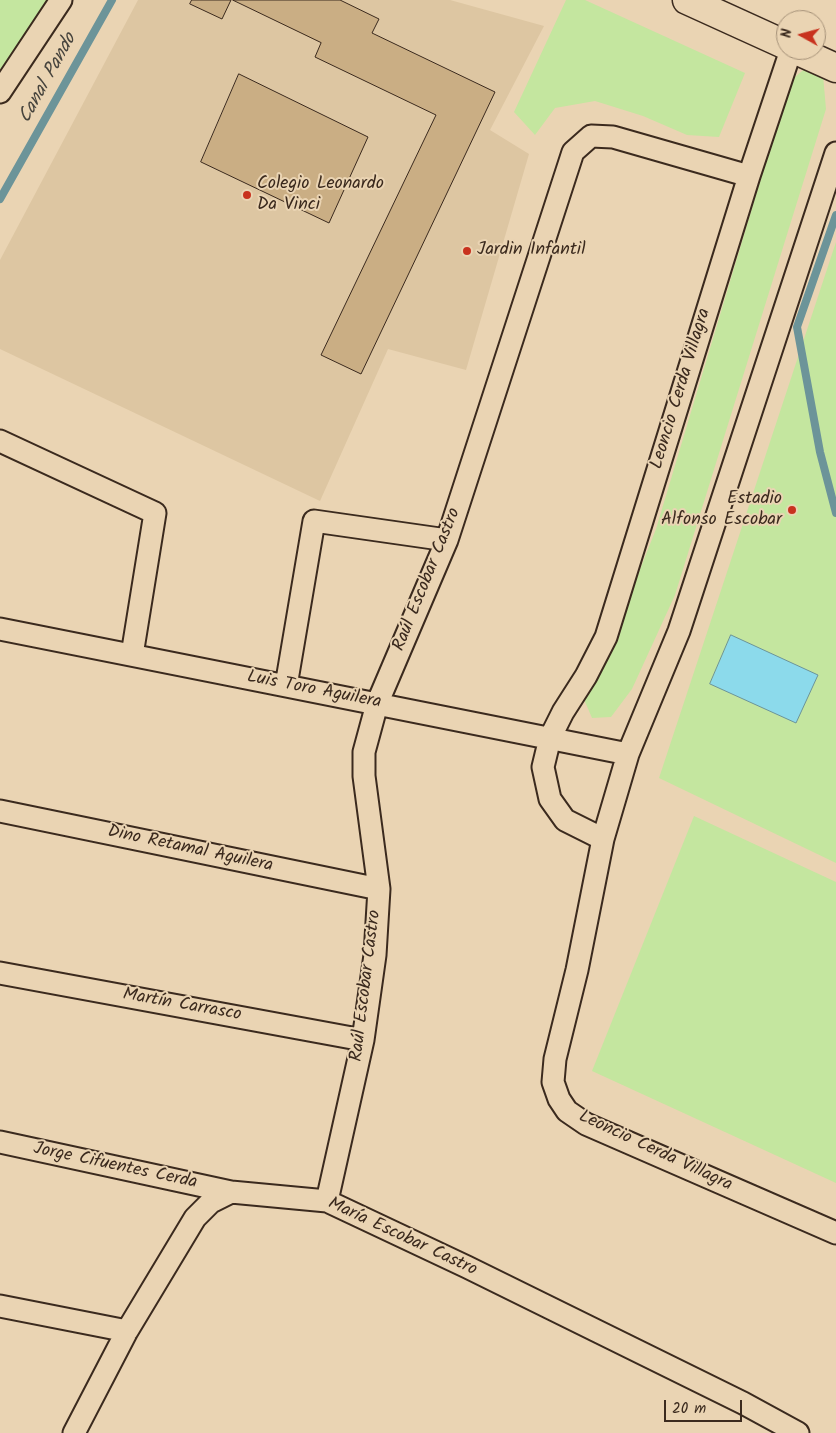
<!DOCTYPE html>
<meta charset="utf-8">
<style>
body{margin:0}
#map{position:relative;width:836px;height:1433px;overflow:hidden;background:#ead4b3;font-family:Kalam,sans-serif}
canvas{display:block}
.north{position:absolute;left:776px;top:10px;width:50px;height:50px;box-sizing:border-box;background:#ead4b3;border:1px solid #a49077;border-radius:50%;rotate:277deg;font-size:14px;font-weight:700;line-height:20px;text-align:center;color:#3b2a1e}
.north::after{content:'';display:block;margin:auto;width:18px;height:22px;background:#c8321e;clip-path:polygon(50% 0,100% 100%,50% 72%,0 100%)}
.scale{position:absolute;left:664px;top:1400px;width:78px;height:22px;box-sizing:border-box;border:2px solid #3b2a1e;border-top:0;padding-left:6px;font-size:15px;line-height:18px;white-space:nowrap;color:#3b2a1e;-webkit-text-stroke:4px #ead4b3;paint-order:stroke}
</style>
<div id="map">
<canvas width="836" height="1433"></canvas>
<div class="north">N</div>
<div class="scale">20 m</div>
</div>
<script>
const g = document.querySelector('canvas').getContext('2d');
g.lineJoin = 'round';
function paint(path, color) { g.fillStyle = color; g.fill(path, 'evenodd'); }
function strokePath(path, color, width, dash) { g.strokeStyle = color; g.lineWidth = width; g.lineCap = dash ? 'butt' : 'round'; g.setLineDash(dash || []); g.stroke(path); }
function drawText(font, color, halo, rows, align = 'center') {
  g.font = font + ' Kalam,sans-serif'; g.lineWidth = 4; g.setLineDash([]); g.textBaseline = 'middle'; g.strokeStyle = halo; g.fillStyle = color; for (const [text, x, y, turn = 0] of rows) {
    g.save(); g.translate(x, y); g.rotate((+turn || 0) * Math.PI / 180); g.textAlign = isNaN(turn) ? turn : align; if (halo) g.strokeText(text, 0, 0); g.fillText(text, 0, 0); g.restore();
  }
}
const built = new Path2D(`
 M 138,0 L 450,0 L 544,26 L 490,130 L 529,154 L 466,370 L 388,349 L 320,501 L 0,349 L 0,260 Z`);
const green = new Path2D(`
 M 0,0 L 48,0 L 0,70 Z
 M 566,0 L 585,0 L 745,73 L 719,137 L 687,135 L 643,116 L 595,101 L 555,108 L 535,135 L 514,112 Z
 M 807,67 L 823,75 L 826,109 L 675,595 L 632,689 L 611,717 L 592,718 L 583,697 L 618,625 L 656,529 L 790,81 Z
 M 836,242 L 836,863 L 659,778 Z
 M 694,816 L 836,882 L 836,1183 L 592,1071 Z`);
const water = new Path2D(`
 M 731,635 L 818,675 L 796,723 L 710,684 Z`);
const stream = new Path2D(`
 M 0,199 L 112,0
 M 836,215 L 797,327 L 820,452 L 836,513`);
const building = new Path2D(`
 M 192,0 L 231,0 L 222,19 L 190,4 Z
 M 233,0 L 340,0 L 379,19 L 372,33 L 495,92 L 361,374 L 321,355 L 436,115 L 315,57 L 321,43 Z
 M 239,74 L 368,137 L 329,223 L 201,162 Z`);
const minor = new Path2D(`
 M 0,92 L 61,0
 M 836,153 L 679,631 L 628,754 L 603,839 L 577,970 L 555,1059 L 553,1082 L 559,1099 L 567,1111 L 586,1124 L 836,1233
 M 0,441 L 155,513 L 132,655
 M 0,629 L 628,754
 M 286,686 L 314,521 L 447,540
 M 0,811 L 379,889
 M 603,839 L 565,820 L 550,799 L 543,767 L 550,738 L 563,712 L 586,676 L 606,637 L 749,176 L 791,50
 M 0,973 L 363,1040
 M 0,1142 L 231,1192 L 327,1201 L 467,1267 L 743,1403 L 798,1433
 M 327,1201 L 363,1040 L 375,955 L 379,889 L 364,776 L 364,752 L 377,704 L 447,540 L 573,152 L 591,136 L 613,137 L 749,176
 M 0,1306 L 127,1331
 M 74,1433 L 127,1331 L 195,1218 L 211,1202 L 231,1192`);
const tertiary = new Path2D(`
 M 687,0 L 786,45
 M 796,50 L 836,68`);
const markers = [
 [247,195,5,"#c8321e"],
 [467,251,5,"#c8321e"],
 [792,510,5,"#c8321e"]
];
const poiNames = [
 ["Colegio Leonardo",257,185],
 ["Da Vinci",257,206],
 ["Jardin Infantil",477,251],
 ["Estadio",782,500,"right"],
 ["Alfonso Escobar",782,521,"right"]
];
const streetNames = [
 ["Leoncio Cerda Villagra",682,389,-73],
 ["Raúl Escobar Castro",428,580,-68],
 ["Luis Toro Aguilera",314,691,11],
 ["Dino Retamal Aguilera",190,850,12],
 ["Raúl Escobar Castro",367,986,-83],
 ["Martín Carrasco",182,1006,10],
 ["Leoncio Cerda Villagra",655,1152,25],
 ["Jorge Cifuentes Cerda",115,1167,12],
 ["María Escobar Castro",402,1238,25]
];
const waterNames = [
 ["Canal Pando",49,79,-61]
];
paint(built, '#ddc6a2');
paint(green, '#c4e69f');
paint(water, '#8cdaeb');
strokePath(water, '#6c9499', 1);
strokePath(stream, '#6c9499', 8);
paint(building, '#caae84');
strokePath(building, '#3b2a1e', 1);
strokePath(minor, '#3b2a1e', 25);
strokePath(tertiary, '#3b2a1e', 31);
strokePath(minor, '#ead4b3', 21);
strokePath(tertiary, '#ead4b3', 28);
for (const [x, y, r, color] of markers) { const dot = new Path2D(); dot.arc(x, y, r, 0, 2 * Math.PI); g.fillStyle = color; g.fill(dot); strokePath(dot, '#ead4b3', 2); }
drawText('18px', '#3b2a1e', '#ead4b3', poiNames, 'left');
drawText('18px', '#3b2a1e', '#ead4b3', streetNames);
drawText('italic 19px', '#47443d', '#ead4b3', waterNames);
</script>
